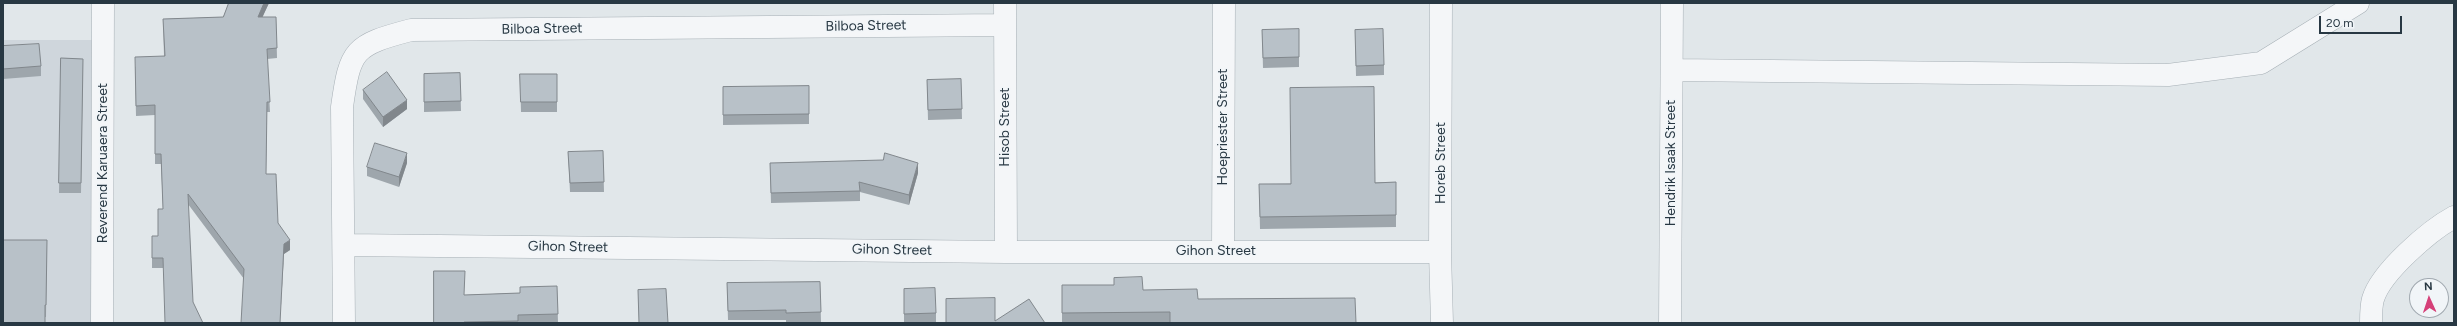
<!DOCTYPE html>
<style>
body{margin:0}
#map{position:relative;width:2457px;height:326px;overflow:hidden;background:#e1e7ea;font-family:Figtree,sans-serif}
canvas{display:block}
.frame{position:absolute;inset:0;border:4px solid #283843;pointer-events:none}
.north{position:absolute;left:2409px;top:278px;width:40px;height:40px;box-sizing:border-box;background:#f1f5f8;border:1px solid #a1a9b0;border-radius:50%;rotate:357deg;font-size:11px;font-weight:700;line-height:16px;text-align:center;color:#283843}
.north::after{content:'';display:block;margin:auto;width:14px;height:18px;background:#d54078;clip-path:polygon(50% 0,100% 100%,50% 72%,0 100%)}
.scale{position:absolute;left:2319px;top:16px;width:83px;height:18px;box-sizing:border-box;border:2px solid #283843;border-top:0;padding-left:5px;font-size:12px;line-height:14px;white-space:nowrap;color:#283843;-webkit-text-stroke:3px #f1f5f8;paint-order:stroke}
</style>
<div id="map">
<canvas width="2457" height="326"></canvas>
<div class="frame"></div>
<div class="north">N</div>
<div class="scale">20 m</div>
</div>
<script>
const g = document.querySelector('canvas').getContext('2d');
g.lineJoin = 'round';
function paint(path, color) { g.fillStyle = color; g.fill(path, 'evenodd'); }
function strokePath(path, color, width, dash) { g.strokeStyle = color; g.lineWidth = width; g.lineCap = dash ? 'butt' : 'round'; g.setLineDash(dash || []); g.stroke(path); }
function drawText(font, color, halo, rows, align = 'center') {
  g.font = font + ' Figtree,sans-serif'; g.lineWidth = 3; g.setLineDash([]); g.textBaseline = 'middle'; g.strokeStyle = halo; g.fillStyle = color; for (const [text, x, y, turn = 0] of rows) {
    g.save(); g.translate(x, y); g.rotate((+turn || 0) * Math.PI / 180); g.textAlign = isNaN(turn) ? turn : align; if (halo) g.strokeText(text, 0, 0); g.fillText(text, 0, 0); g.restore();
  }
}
const built = new Path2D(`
 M 3,40 L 103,40 L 102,323 L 3,323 Z`);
const minor = new Path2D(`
 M 1005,3 L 1006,252
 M 1441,3 L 1440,252 L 1442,323
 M 1672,70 L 2168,75 L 2261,63 L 2358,3
 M 344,245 L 1006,252 L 1440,252
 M 1223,250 L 1224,3
 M 102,323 L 103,3
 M 344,323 L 342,107 C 350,49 354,45 411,30 L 1005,25
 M 1670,323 L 1672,3
 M 2371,323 C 2371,315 2371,306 2373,299 C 2381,272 2430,230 2454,217`);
const wall = new Path2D(`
 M 3,3 L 17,3 L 17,4 L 3,4 Z
 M 229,3 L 269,3 L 262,17 L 276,17 L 277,58 L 267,59 L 270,112 L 267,112 L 266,174 L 278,223 L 290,250 L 244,279 L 188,204 L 163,268 L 152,268 L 152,236 L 158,236 L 163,209 L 161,164 L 155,164 L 155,115 L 136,116 L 135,67 L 164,56 L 163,19 L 223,17 Z
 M 1299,29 L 1299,67 L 1263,68 L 1262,30 Z
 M 1355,30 L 1384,65 L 1384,75 L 1356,76 Z
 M 3,46 L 41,66 L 41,76 L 3,79 Z
 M 61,58 L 83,59 L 81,193 L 59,193 Z
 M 460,73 L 461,111 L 424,112 L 424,74 Z
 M 520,74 L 557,74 L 557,112 L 521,112 Z
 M 961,79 L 962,119 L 928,120 L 927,80 Z
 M 809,86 L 809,124 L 723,125 L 723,87 Z
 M 363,90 L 407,109 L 383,127 L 363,99 Z
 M 603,151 L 604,192 L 570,192 L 568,152 Z
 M 407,163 L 399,187 L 367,176 L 367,167 Z
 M 770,163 L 918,173 L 909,205 L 860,192 L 860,201 L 771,203 Z
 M 1396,182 L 1396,227 L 1260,229 L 1259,184 Z
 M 47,240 L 46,317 L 3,323 Z
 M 820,282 L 821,322 L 786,323 L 786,320 L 728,320 L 727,283 Z
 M 1062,285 L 1143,290 L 1198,299 L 1170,322 L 1062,323 Z
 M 557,286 L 558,323 L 434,323 L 465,295 L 520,293 Z
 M 904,289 L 936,313 L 936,322 L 904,323 Z
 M 638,290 L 668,323 L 639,323 Z`);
const shadedWall = new Path2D(`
 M 264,3 L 269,3 L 258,27 L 258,17 Z
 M 407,100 L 407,109 L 383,127 L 383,117 Z
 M 407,153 L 407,163 L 399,187 L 399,177 Z
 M 918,163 L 918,173 L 909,205 L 909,195 Z
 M 290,240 L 290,250 L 284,254 L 280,323 L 284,244 Z`);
const building = new Path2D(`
 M 229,3 L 264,3 L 258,17 L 276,17 L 277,48 L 267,49 L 270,102 L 267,102 L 266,174 L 276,174 L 278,223 L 290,240 L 284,244 L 280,323 L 241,323 L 244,269 L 188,194 L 193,302 L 203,323 L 165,323 L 163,258 L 152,258 L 152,236 L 158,236 L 158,209 L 163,209 L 161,154 L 155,154 L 155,105 L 136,106 L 135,57 L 165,56 L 163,19 L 223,17 Z
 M 1299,29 L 1299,57 L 1263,58 L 1262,30 Z
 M 1383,29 L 1384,65 L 1356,66 L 1355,30 Z
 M 39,44 L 41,66 L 3,69 L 3,46 Z
 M 61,58 L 83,59 L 81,183 L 59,183 Z
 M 387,72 L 407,100 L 383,117 L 363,90 Z
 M 460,73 L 461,101 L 424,102 L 424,74 Z
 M 520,74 L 557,74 L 557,102 L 521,102 Z
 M 961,79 L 962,109 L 928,110 L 927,80 Z
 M 809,86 L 809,114 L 723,115 L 723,87 Z
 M 1374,87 L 1375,183 L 1396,182 L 1396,215 L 1260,217 L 1259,184 L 1291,184 L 1290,88 Z
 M 375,143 L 407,153 L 399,177 L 367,167 Z
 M 603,151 L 604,182 L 570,183 L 568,152 Z
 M 885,153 L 918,163 L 909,195 L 859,182 L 860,191 L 771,193 L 770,163 L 883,160 Z
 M 3,240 L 47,240 L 46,305 L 45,305 L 45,323 L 3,323 Z
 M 434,271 L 465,271 L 464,295 L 520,293 L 520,287 L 557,286 L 558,314 L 518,315 L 518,321 L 464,322 L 464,323 L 434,323 Z
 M 1142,277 L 1143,290 L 1197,289 L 1198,299 L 1355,298 L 1356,323 L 1170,323 L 1170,312 L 1062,313 L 1062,285 L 1114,285 L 1114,278 Z
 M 820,282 L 821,312 L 786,313 L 786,310 L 728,311 L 727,283 Z
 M 935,288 L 936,313 L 904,314 L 904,289 Z
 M 666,289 L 668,323 L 639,323 L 638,290 Z
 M 995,298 L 995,321 L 1029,299 L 1045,323 L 946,323 L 946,299 Z`);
const streetNames = [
 ["Bilboa Street",866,26,-1],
 ["Bilboa Street",542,29,-1],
 ["Hisob Street",1005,127,-90],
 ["Hoepriester Street",1223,127,-90],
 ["Reverend Karuaera Street",103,163,-90],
 ["Horeb Street",1441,163,-90],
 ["Hendrik Isaak Street",1671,163,-90],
 ["Gihon Street",568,247,1],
 ["Gihon Street",892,250,1],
 ["Gihon Street",1216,251]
];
paint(built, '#cfd6dc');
strokePath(minor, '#a6afb5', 23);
strokePath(minor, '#f4f6f8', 22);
paint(wall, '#9ea6ac');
paint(shadedWall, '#81878c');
paint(building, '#b8c1c8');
strokePath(building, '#81878c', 1);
drawText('14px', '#283843', '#f1f5f8', streetNames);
</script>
